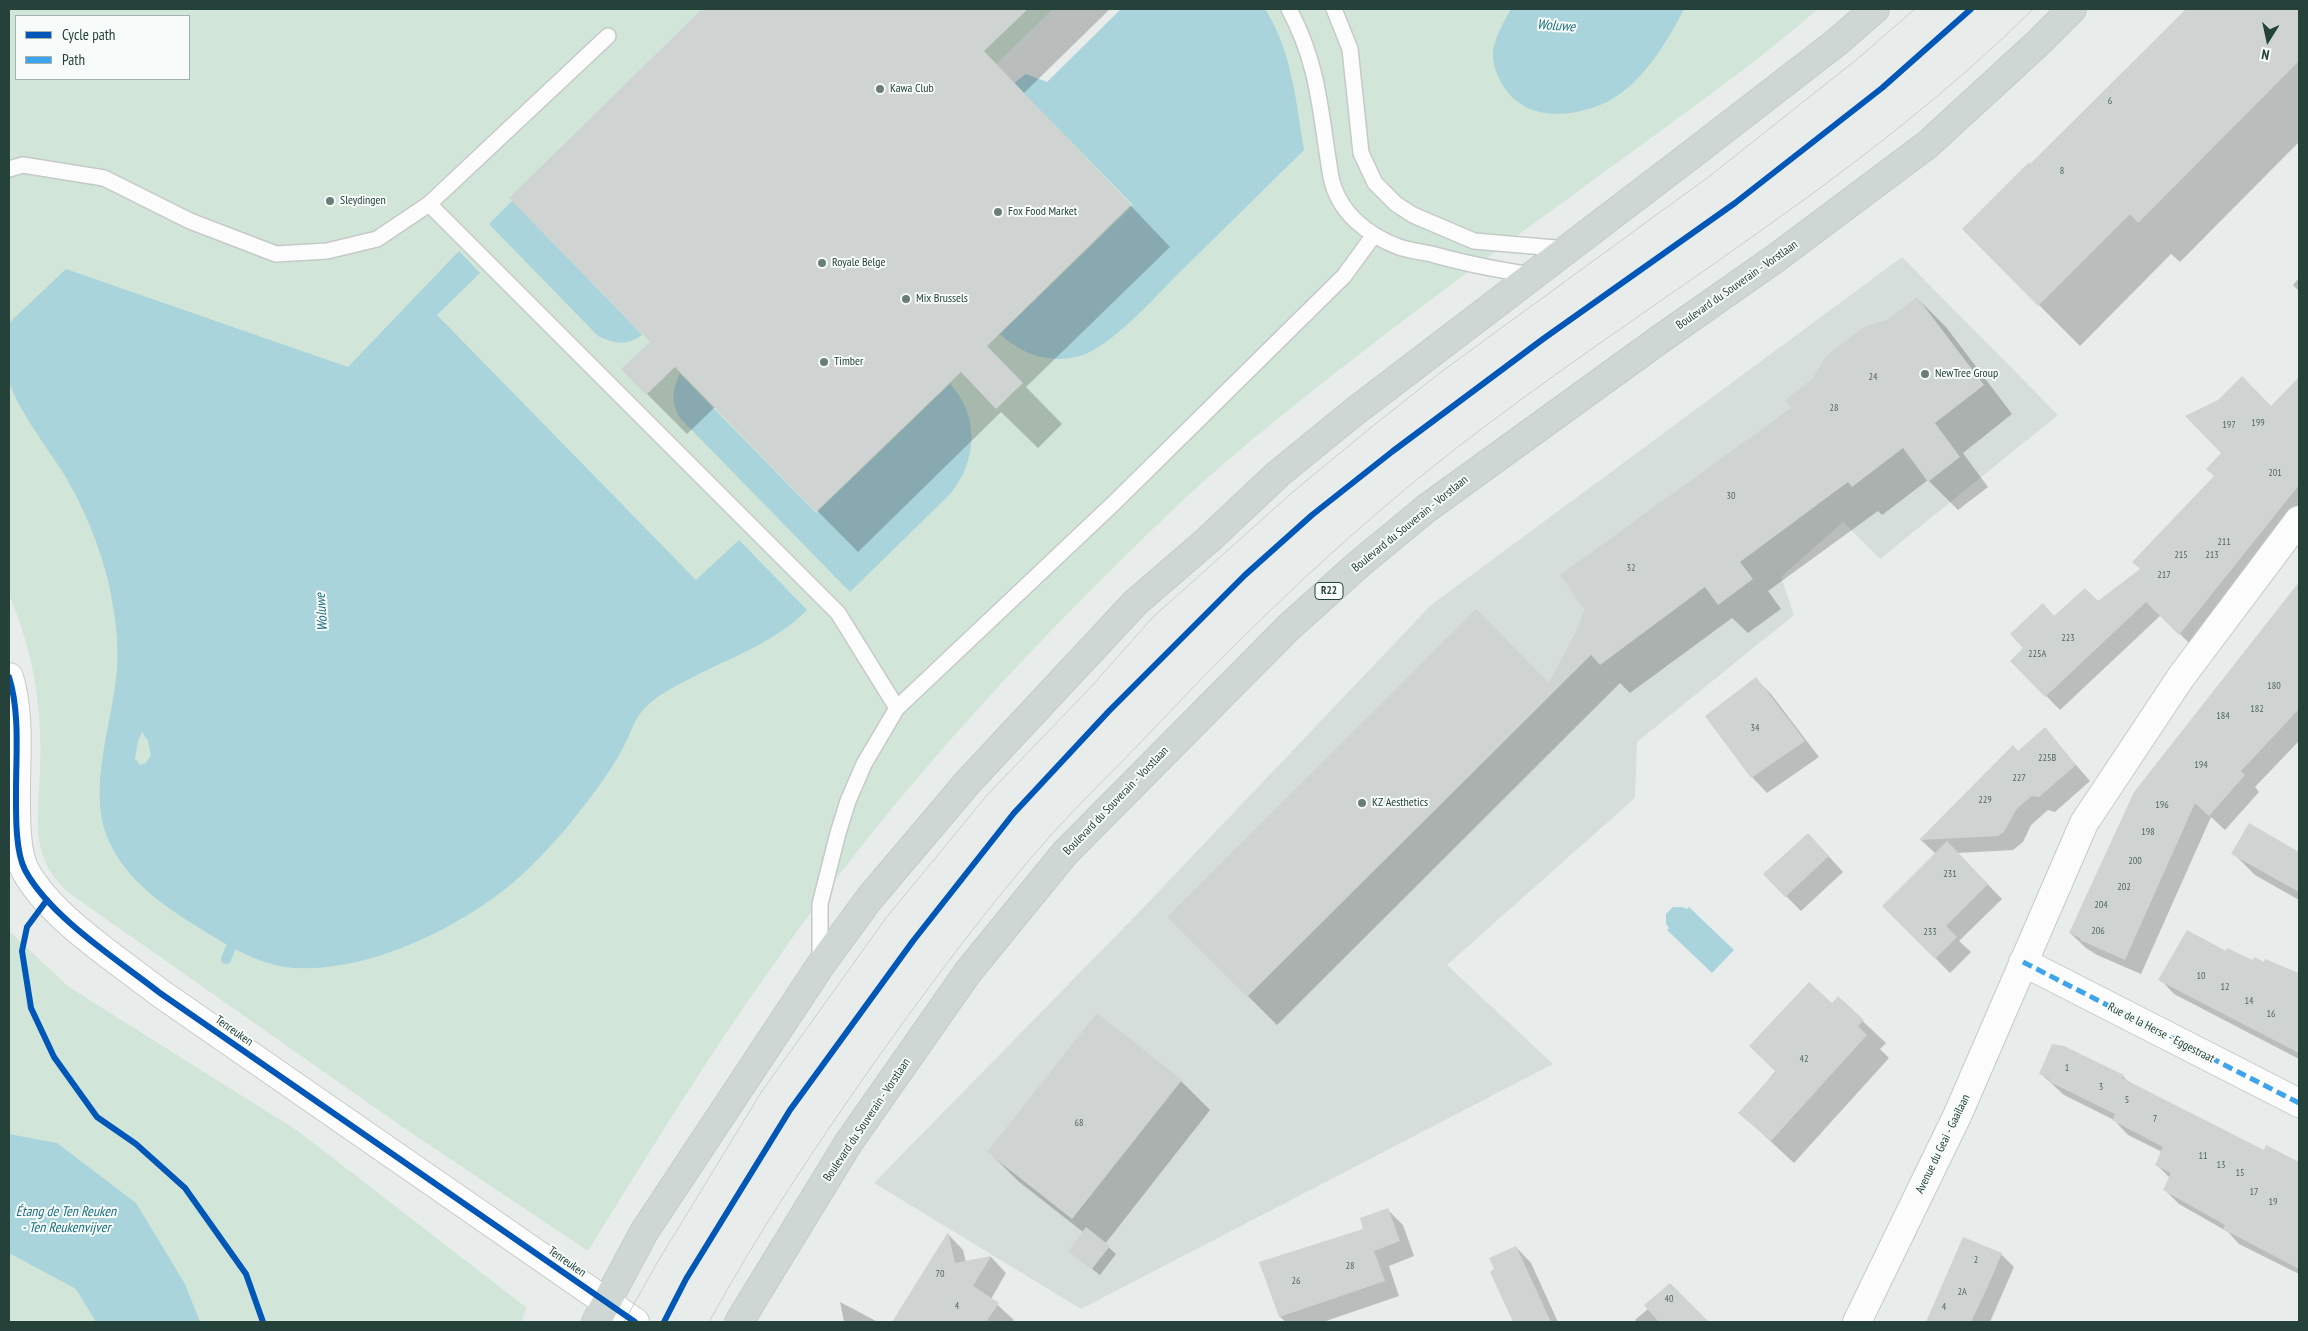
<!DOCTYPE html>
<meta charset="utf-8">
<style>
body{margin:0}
#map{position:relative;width:2308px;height:1331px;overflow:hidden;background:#e8edeb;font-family:"PT Sans Narrow",sans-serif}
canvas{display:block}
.frame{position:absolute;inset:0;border:10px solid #24423a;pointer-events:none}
.legend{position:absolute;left:15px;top:15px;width:175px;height:65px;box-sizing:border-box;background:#f7fbf9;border:1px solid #a3b1ad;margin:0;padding:6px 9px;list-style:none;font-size:15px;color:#24423a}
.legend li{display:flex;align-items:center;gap:10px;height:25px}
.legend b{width:25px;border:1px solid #a3b1ad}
.north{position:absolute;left:2243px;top:15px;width:50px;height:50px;-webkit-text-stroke:4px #f7fbf9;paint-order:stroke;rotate:190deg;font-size:14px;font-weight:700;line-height:20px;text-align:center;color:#24423a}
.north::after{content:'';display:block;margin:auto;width:18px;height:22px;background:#24423a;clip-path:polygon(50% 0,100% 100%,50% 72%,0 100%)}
</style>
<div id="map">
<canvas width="2308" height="1331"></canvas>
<div class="frame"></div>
<ul class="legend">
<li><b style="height:6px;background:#0057b8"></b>Cycle path</li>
<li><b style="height:6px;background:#3ea4ec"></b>Path</li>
</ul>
<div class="north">N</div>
</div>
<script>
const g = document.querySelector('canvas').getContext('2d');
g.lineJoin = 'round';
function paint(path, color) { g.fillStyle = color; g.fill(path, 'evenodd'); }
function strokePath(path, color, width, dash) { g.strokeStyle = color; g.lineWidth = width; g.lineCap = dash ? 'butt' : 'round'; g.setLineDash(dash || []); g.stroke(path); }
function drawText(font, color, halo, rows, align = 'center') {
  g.font = font + ' "PT Sans Narrow",sans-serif'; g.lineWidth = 4; g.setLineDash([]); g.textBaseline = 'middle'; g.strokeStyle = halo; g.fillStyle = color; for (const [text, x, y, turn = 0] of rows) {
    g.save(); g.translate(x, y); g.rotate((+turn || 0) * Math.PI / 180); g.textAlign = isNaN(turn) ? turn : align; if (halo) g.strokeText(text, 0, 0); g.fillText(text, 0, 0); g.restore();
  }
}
const built = new Path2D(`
 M 1902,257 L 2058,415 L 1880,559 L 1843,522 L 1781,577 L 1794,615 L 1637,742 L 1635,798 L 1447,965 L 1553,1064 L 1081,1309 L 874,1183 L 1142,909 L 1431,605 Z`);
const green = new Path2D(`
 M 9,9 L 1818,9 C 1751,67 1678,118 1607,170 C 1485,259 1363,348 1247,444 C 1190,491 1137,544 1085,596 C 975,707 871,826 781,954 C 712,1050 650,1151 588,1251 L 401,1126 L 69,893 C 27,855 39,817 40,766 C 41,744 40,720 37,698 C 34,666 22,624 9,595 ZM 16,16 L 189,16 L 189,79 L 16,79 Z
 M 9,931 L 69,987 L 298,1131 L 527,1308 L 521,1322 L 9,1322 Z`);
const water = new Path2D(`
 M 1053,9 L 1265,9 C 1292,51 1296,102 1304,150 C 1262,191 1221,232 1179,273 C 1156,296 1110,348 1080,356 C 1049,364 1023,355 1000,334 L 1133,205 L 1014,83 Z
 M 1511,9 L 1684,9 C 1667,42 1642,84 1607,102 C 1573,118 1526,122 1504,87 C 1497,76 1492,64 1493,51 C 1495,37 1504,21 1511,9 Z
 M 512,201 L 628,320 L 642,335 C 627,346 614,344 598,336 L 489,224 Z
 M 459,251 L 480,273 L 437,315 L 696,580 L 739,540 L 807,610 C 776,641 735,656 697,675 C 680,684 662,692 648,705 C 634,717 631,733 623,748 C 613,767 600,785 587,802 C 564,832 538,862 509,886 C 452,932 360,976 285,967 C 261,963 239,952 219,940 C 175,913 125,885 106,834 C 89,787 111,726 116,678 C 119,654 117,629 113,606 C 106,561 89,518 67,479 C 53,456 13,403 9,380 C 6,362 9,341 9,323 L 66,269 L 348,367 ZM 142,732 L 148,741 L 151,755 L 146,763 L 140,765 L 135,759 L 138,741 Z
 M 680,374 L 816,513 L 950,384 C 979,415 978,459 951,493 L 850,592 L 679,417 C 671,401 672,389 680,374 Z
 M 1673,907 L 1682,907 L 1687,909 L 1689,907 L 1734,950 L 1712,973 L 1667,930 L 1669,928 L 1666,924 L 1666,914 Z
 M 9,1134 L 57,1143 L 136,1203 L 185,1284 L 200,1322 L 96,1322 L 76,1289 L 9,1253 Z`);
const pier = new Path2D(`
 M 1053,9 L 1121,9 L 1047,82 L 1026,74 L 1014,83 L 996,64 Z`);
const shadow = new Path2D(`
 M 705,9 L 1110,9 L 1024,93 L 1170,247 L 1026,387 L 1062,424 L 1038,448 L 1001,412 L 858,552 L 715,407 L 687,434 L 647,394 L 651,342 L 511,198 Z
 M 2187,9 L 2299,9 L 2299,142 L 2180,262 L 2171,254 L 2080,346 L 1963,229 L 2030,166 Z
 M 2299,278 L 2299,291 L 2293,285 Z
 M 1917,298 L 1946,327 L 2012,414 L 1963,453 L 1988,487 L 1958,510 L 1928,480 L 1882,515 L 1878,511 L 1768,591 L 1781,609 L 1748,633 L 1732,618 L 1630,693 L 1620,683 L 1277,1025 L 1169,917 L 1549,685 L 1793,408 L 1889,320 Z
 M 2299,379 L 2299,517 L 2194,648 L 2161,615 L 2060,710 L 2012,661 L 2055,617 L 2097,602 L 2142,570 L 2272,407 Z
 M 2299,585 L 2299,741 L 2255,787 L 2259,792 L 2225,830 L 2211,817 L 2141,974 L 2097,955 L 2086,948 L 2070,933 L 2135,793 Z
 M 1756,679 L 1771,694 L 1819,757 L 1767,793 L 1752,777 L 1707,716 Z
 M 2045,729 L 2090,781 L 2055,812 L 2048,810 L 2031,825 L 2023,842 L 2013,850 L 1957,853 L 2002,899 L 1959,941 L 1971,952 L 1950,973 L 1884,906 L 1936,854 L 1921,840 Z
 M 2249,825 L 2299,854 L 2299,900 L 2255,875 L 2233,853 Z
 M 1823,850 L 1843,872 L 1801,911 L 1786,896 Z
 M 2227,953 L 2265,964 L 2266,961 L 2299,975 L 2299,1059 L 2174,994 L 2160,979 Z
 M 1838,998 L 1886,1043 L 1880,1049 L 1889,1058 L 1794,1163 L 1740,1113 Z
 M 2041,1074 L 2123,1076 L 2129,1083 L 2264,1152 L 2267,1147 L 2299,1164 L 2299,1274 L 2239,1244 L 2228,1232 L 2179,1204 L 2164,1189 L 2170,1178 L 2156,1164 L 2162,1152 L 2128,1135 L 2114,1120 L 2064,1095 Z
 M 1181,1081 L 1210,1110 L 1105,1244 L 1116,1254 L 1100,1275 L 1069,1251 L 1083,1232 L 1018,1181 L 989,1152 Z
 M 1388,1210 L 1403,1225 L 1414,1256 L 1389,1266 L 1399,1296 L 1323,1322 L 1286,1322 L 1280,1317 L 1365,1230 Z
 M 948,1234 L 963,1250 L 966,1262 L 991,1257 L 1006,1273 L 991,1299 L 1014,1320 L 1013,1322 L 894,1322 Z
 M 1964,1238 L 2001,1254 L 2014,1267 L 1990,1322 L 1927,1322 Z
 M 1516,1247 L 1531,1263 L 1558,1322 L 1515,1322 L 1492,1272 Z
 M 1685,1300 L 1706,1322 L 1637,1322 L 1635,1320 L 1649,1308 Z
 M 840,1302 L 878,1322 L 844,1322 Z`);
const stream = new Path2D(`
 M 226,959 L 231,947 L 240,937`);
const building = new Path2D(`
 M 702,9 L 1028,9 L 984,51 L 1131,205 L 987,346 L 1023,383 L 996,409 L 961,372 L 816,512 L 675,367 L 646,395 L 621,369 L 650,342 L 509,198 Z
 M 2186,9 L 2299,9 L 2299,61 L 2138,223 L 2130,214 L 2038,306 L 1962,229 L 2029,162 L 2030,164 Z
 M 1917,297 L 1984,385 L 1935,423 L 1960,457 L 1928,482 L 1903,448 L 1852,487 L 1848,482 L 1740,562 L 1753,579 L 1718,605 L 1705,587 L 1600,665 L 1591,655 L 1247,997 L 1167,917 L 1476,609 L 1549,683 L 1580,624 L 1584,609 L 1560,575 L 1791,408 L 1785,400 L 1813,378 L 1826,356 L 1864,327 L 1889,319 Z
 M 2242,376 L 2271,406 L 2299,377 L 2299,485 L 2179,635 L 2146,602 L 2045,697 L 2010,661 L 2023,648 L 2010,634 L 2043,603 L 2054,616 L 2085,588 L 2098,601 L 2140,569 L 2132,562 L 2214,476 L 2206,469 L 2221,453 L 2185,416 L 2218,400 Z
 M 2299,582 L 2299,709 L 2241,771 L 2245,775 L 2209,816 L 2195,803 L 2125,960 L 2080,940 L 2080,938 L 2069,933 L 2134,792 Z
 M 1756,677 L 1805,741 L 1751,778 L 1705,716 Z
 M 2045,727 L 2076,765 L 2039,797 L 2032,796 L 2022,804 L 2016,810 L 2004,832 L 1998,836 L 1919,840 L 2013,745 L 2018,751 Z
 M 2249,823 L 2299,852 L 2299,892 L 2231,854 Z
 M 1808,833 L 1829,856 L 1785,897 L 1763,874 Z
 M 1947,841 L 1988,884 L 1946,926 L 1957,937 L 1935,959 L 1882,906 Z
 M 2187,930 L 2226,951 L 2227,948 L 2253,960 L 2254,957 L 2264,962 L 2265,959 L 2299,973 L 2299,1053 L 2158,980 Z
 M 1809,982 L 1832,1003 L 1838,996 L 1864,1020 L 1858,1026 L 1867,1035 L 1771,1141 L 1738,1113 L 1776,1072 L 1749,1046 Z
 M 1097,1013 L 1182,1080 L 1072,1219 L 987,1152 Z
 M 2052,1044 L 2064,1046 L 2124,1075 L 2122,1078 L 2264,1150 L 2266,1145 L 2299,1162 L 2299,1269 L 2223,1229 L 2225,1225 L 2163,1190 L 2171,1173 L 2155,1165 L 2163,1147 L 2112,1120 L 2115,1114 L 2048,1081 L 2049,1079 L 2039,1074 Z
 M 1388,1208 L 1400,1241 L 1374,1251 L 1385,1281 L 1279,1317 L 1259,1262 L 1363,1229 L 1360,1218 Z
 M 1086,1227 L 1110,1246 L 1092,1269 L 1068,1251 Z
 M 948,1232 L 955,1263 L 991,1256 L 973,1286 L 999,1303 L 986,1322 L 892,1322 Z
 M 1963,1237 L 2002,1253 L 1988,1286 L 1971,1322 L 1926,1322 Z
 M 1516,1246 L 1551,1322 L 1513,1322 L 1490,1272 L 1494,1269 L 1489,1258 Z
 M 1670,1283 L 1709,1322 L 1659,1322 L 1644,1305 Z`);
const lane = new Path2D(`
 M 1289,9 C 1320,67 1320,114 1331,177 C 1338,212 1367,235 1399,247 C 1410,251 1424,252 1435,255 C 1467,264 1499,270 1532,275
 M 1334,9 L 1350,49 L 1361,153 L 1375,183 L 1396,204 L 1413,215 L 1474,241 L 1567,249
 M 9,169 L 23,165 L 104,178 L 190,221 L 276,254 L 327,251 L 377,239 L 429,204 L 608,36
 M 429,204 L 838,613 L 897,708
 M 820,963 L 820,904 L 838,833 L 848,801 L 864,764 L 897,708 L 1115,502 L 1344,276 L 1374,235`);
const street = new Path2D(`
 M 9,677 C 20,712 16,755 16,791 C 16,813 15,851 25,870 C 50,917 118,960 160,993 L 635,1322
 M 2023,962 L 2299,1103
 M 1857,1322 L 1958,1114 L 2084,823 L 2181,677 L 2299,520`);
const primary = new Path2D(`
 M 596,1322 L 644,1232 L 820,966 L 869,899 L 968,782 L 1136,602 L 1208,540 L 1278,474 L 1354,412 L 1696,151 L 1837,42 L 1875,9
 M 739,1322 L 849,1142 L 968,972 L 1065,853 L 1289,627 L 1359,564 L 1427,508 L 1659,340 L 1776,258 L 1927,145 L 2037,44 L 2072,9`);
const tram = new Path2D(`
 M 624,1322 L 657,1263 L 762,1091 L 886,918 L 988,794 L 1090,688 L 1153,617 L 1294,491 L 1369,429 L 1441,372 L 1711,175 L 1856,60 L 1915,9
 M 709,1322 C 759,1231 817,1144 877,1059 C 932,982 988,906 1051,835 C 1080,803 1112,772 1143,740 C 1249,627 1360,520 1484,427 C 1667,289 1869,172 2033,9`);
const quiet = new Path2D(`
 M 2023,962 L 2299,1103`);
const cycleway = new Path2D(`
 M 9,677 C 20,712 16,755 16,791 C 16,813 15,851 25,870 C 50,917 118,960 160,993 L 635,1322
 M 47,900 L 27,927 L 22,951 L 31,1008 L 54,1057 L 97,1117 L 136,1144 L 185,1188 L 246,1274 L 263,1322
 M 664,1322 L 686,1279 L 790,1110 L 913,941 L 1014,813 L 1109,711 L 1245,575 L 1312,515 L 1393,451 L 1543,339 L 1735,203 L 1882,88 L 1971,9`);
const markers = [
 [880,89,5,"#697e78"],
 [330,201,5,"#697e78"],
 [998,212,5,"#697e78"],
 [822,263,5,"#697e78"],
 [906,299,5,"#697e78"],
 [824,362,5,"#697e78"],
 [1925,374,5,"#697e78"],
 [1362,803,5,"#697e78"]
];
const numberNames = [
 ["6",2110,101],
 ["8",2062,171],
 ["24",1873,377],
 ["28",1834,408],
 ["199",2258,423],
 ["197",2229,425],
 ["201",2275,473],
 ["30",1731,496],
 ["211",2224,542],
 ["215",2181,555],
 ["213",2212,555],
 ["32",1631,568],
 ["217",2164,575],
 ["223",2068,638],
 ["225A",2037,654],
 ["180",2274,686],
 ["182",2257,709],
 ["184",2223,716],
 ["34",1755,728],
 ["225B",2047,758],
 ["194",2201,765],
 ["227",2019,778],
 ["229",1985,800],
 ["196",2162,805],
 ["198",2148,832],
 ["200",2135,861],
 ["231",1950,874],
 ["202",2124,887],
 ["204",2101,905],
 ["206",2098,931],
 ["233",1930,932],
 ["10",2201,976],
 ["12",2225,987],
 ["14",2249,1001],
 ["16",2271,1014],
 ["42",1804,1059],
 ["1",2067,1068],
 ["3",2101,1087],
 ["5",2127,1100],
 ["7",2155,1119],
 ["68",1079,1123],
 ["11",2203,1156],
 ["13",2221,1165],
 ["15",2240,1173],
 ["17",2254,1192],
 ["19",2273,1202],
 ["2",1976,1260],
 ["28",1350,1266],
 ["70",940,1274],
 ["26",1296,1281],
 ["2A",1962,1292],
 ["40",1669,1299],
 ["4",957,1306],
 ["4",1944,1307]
];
const shields = [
 [1329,591,28]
];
const shieldNames = [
 ["R22",1329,591]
];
const poiNames = [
 ["Kawa Club",890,89],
 ["Sleydingen",340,201],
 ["Fox Food Market",1008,212],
 ["Royale Belge",832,263],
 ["Mix Brussels",916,299],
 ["Timber",834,362],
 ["NewTree Group",1935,374],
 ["KZ Aesthetics",1372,803]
];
const streetNames = [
 ["Boulevard du Souverain - Vorstlaan",1737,285,-35],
 ["Boulevard du Souverain - Vorstlaan",1410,524,-39],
 ["Boulevard du Souverain - Vorstlaan",1116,801,-46],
 ["Tenreuken",234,1031,35],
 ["Rue de la Herse - Eggestraat",2161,1033,27],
 ["Boulevard du Souverain - Vorstlaan",867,1120,-56],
 ["Avenue du Geai - Gaailaan",1943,1144,-64],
 ["Tenreuken",567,1262,35]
];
const waterNames = [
 ["Woluwe",1556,26,4],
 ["Woluwe",322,612,-94],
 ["Étang de Ten Reuken",66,1212],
 ["- Ten Reukenvijver",66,1228]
];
paint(built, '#d6dedb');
paint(green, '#d1e6d8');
paint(water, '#a9d4db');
paint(pier, '#e8edeb');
paint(shadow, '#0003');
strokePath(stream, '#a9d4db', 10);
paint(building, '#cfd4d2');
strokePath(lane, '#c5cac8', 18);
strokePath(street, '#c5cac8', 30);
strokePath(primary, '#c3ccc9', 30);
strokePath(lane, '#fcfcfc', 15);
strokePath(street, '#fcfcfc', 28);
strokePath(primary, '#cfd7d5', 28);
strokePath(tram, '#c9cdcc', 1);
strokePath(quiet, '#3ea4ec', 5, [10, 5]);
strokePath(cycleway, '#0057b8', 6);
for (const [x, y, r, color] of markers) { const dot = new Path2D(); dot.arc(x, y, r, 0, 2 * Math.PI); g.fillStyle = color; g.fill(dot); strokePath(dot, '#f7fbf9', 2); }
drawText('10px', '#506761', null, numberNames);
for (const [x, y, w] of shields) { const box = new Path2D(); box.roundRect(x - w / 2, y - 8.5, w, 17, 4); g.fillStyle = '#f7fbf9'; g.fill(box); strokePath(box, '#24423a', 1); }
drawText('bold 11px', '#24423a', null, shieldNames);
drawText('12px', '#24423a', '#f7fbf9', poiNames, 'left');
drawText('12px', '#24423a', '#f7fbf9', streetNames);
drawText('italic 14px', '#1c6f80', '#f7fbf9', waterNames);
</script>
